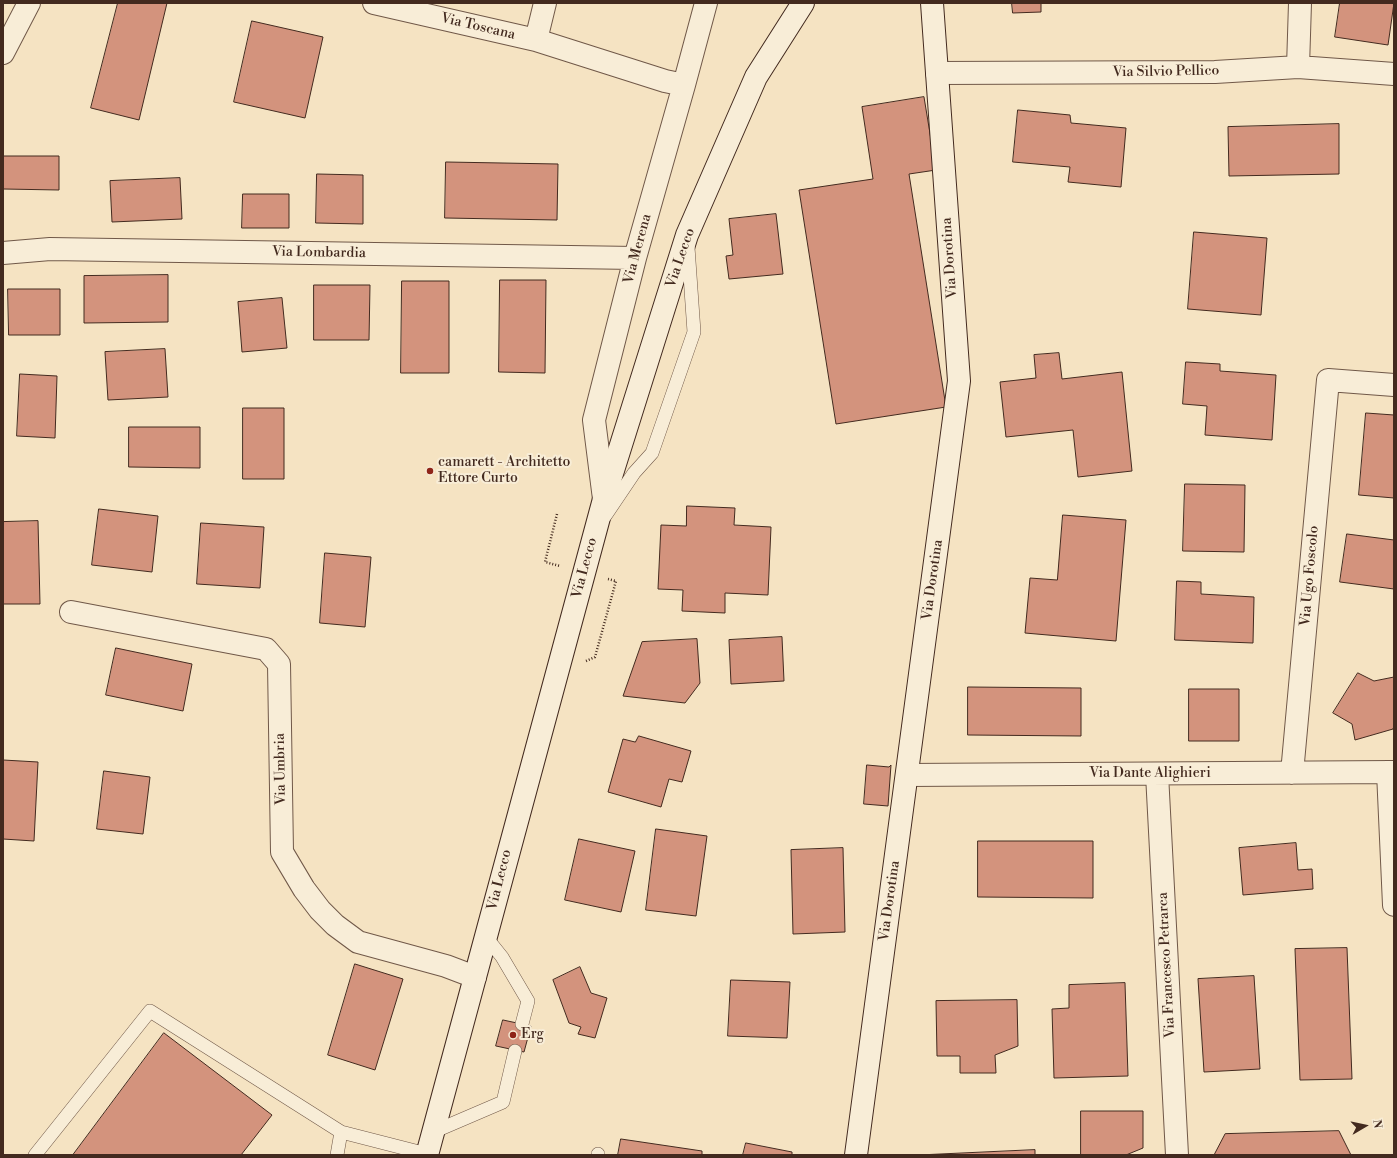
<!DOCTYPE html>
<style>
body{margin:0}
#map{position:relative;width:1397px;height:1158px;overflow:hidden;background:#f5e3c2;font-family:"Libre Bodoni",serif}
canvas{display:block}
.frame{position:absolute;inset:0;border:4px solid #432a1f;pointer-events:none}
.north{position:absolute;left:1345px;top:1106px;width:40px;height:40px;-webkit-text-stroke:3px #f8edd7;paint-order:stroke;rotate:81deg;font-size:11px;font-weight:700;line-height:16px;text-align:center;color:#432a1f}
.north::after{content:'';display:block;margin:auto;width:14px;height:18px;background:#432a1f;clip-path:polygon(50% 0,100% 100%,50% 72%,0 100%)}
</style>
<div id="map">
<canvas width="1397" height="1158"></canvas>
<div class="frame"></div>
<div class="north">N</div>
</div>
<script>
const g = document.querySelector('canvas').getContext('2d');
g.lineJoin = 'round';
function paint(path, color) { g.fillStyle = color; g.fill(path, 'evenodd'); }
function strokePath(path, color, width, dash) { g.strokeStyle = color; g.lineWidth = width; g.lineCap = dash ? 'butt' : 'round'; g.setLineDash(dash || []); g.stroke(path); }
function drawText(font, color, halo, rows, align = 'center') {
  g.font = font + ' "Libre Bodoni",serif'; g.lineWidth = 4; g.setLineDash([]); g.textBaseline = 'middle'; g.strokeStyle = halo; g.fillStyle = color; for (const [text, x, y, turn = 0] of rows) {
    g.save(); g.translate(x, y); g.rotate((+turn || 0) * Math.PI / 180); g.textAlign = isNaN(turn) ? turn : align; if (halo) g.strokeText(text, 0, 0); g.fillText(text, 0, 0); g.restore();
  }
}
const building = new Path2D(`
 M 118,3 L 167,3 L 139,120 L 91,108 Z
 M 1012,3 L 1041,3 L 1041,12 L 1013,13 Z
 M 1340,3 L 1394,3 L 1388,45 L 1335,37 Z
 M 252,21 L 323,37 L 305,118 L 234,102 Z
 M 924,97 L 936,170 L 909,174 L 946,407 L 836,424 L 799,190 L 873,179 L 862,107 Z
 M 1018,110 L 1070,115 L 1071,123 L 1126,128 L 1121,187 L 1068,182 L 1070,167 L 1013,162 Z
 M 1339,124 L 1339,174 L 1229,176 L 1228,127 Z
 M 3,156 L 59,156 L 59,190 L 3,189 Z
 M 446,162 L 558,164 L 557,220 L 445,218 Z
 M 317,174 L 363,175 L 363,224 L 316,223 Z
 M 180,178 L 182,219 L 112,222 L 110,181 Z
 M 243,194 L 289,194 L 289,228 L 242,228 Z
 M 776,214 L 783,274 L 729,279 L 726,256 L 733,255 L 729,219 Z
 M 1194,232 L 1267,238 L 1261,315 L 1188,309 Z
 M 168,275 L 168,322 L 84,323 L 84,276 Z
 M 500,280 L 546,280 L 545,373 L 499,372 Z
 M 402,281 L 449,281 L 449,373 L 401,373 Z
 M 314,285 L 370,285 L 369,340 L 314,340 Z
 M 8,289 L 60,289 L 60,335 L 9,335 Z
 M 282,298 L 287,348 L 242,352 L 238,302 Z
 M 165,349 L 168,397 L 108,400 L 105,352 Z
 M 1059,353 L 1062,379 L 1122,372 L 1132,471 L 1078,477 L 1073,430 L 1006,437 L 1000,382 L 1036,378 L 1034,355 Z
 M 1186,362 L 1220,364 L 1220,371 L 1276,375 L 1272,440 L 1205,435 L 1207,406 L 1183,404 Z
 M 20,374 L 57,376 L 55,438 L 17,436 Z
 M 243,408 L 284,408 L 284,479 L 243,479 Z
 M 1366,413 L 1394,415 L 1394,498 L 1359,495 Z
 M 129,427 L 200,427 L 200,468 L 129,467 Z
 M 1185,484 L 1245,485 L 1244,552 L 1183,551 Z
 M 687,506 L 735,508 L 734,525 L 771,527 L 768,595 L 725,593 L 725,613 L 682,611 L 683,590 L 658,589 L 661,525 L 686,526 Z
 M 99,509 L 158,516 L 152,572 L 92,565 Z
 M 1063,515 L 1126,520 L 1116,641 L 1025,633 L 1030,578 L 1057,580 Z
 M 38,521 L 40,604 L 3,604 L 3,522 Z
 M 201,523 L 264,527 L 260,588 L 197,584 Z
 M 1347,534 L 1394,540 L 1394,589 L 1340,582 Z
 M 325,553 L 371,557 L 365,627 L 320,623 Z
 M 1177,581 L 1201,582 L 1201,594 L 1254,597 L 1253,643 L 1175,640 Z
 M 782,637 L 784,681 L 731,684 L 729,640 Z
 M 697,639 L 700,683 L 685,703 L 623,696 L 642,642 Z
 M 116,648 L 192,664 L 183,711 L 106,695 Z
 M 1358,673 L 1374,681 L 1394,677 L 1394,726 L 1393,729 L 1355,740 L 1352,724 L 1333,713 Z
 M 968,687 L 1081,688 L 1081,736 L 968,735 Z
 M 1189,689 L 1239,689 L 1239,741 L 1189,741 Z
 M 639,736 L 691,751 L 682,782 L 669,779 L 661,807 L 608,792 L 623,739 L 635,742 Z
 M 3,760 L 38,762 L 34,841 L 3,839 Z
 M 867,765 L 889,767 L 891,765 L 888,806 L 864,804 Z
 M 104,771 L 150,777 L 143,834 L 97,829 Z
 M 656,829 L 707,836 L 696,916 L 646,910 Z
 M 579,839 L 635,851 L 621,912 L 565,900 Z
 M 978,841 L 1093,841 L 1093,898 L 978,897 Z
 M 1296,843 L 1298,870 L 1312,869 L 1313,889 L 1243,895 L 1239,848 Z
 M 843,848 L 845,932 L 793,934 L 791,850 Z
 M 1347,948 L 1352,1079 L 1300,1080 L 1295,949 Z
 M 355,964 L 403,979 L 375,1070 L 328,1055 Z
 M 580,967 L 591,993 L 607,998 L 595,1038 L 578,1034 L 581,1027 L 569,1023 L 553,980 Z
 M 1254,976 L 1260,1069 L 1204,1072 L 1198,979 Z
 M 731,980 L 790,982 L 787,1038 L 728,1036 Z
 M 1125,983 L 1128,1076 L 1054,1078 L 1052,1009 L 1069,1008 L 1069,985 Z
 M 1017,1000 L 1018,1046 L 995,1055 L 996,1073 L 960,1073 L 960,1056 L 937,1056 L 936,1001 Z
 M 503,1020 L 531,1026 L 524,1052 L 496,1046 Z
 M 164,1033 L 272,1115 L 241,1155 L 73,1155 Z
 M 1081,1111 L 1143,1111 L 1143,1148 L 1126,1155 L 1081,1155 Z
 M 1339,1131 L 1351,1155 L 1214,1155 L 1225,1134 Z
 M 621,1139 L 702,1151 L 702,1155 L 618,1155 Z
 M 746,1143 L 792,1152 L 792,1155 L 743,1155 Z
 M 1035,1150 L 1035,1155 L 919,1155 Z`);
const path = new Path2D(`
 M 557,514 L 545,562 L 560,566
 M 586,661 L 595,657 L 616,581 L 608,579`);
const lane = new Path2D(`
 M 605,516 L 634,473 L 652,453 L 694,332 L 688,247
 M 486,937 L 502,957 L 528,1001 L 522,1024
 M 433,1132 L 503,1102 L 515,1051
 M 35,1155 L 150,1011 L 341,1132
 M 337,1155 L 341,1132 L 427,1154
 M 598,1155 L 598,1154`);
const street = new Path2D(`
 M 374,3 L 536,40 L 665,81 L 684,85
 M 536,40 L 545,3
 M 3,53 L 29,3
 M 1298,67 L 1300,3
 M 937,73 L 1215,72 L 1298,67 L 1394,74
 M 3,253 L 50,249 L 635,258
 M 604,499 L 594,420 L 635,258 L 684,85 L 706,3
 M 71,612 L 266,649 L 279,664 L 282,852 L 304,889 L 320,910 L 335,925 L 358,942 L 446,966 L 475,977
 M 1388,772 L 1394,905
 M 1292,773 L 1328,380 L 1394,385
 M 1157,774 L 1177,1155
 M 907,775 L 1394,772`);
const secondary = new Path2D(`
 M 427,1155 L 604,499 L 687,235 L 756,77 L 803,3
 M 856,1155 L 959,381 L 932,3`);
const markers = [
 [430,471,4,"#8f2418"],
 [513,1035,4,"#8f2418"]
];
const streetNames = [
 ["Via Toscana",478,27,13],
 ["Via Silvio Pellico",1166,72,-1],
 ["Via Merena",638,249,-75],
 ["Via Lombardia",319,253,1],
 ["Via Lecco",681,258,-71],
 ["Via Dorotina",950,258,-94],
 ["Via Lecco",585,568,-75],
 ["Via Ugo Foscolo",1310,576,-85],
 ["Via Dorotina",933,580,-82],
 ["Via Umbria",281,769,-91],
 ["Via Dante Alighieri",1150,774],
 ["Via Lecco",500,880,-76],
 ["Via Dorotina",890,901,-82],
 ["Via Francesco Petrarca",1167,965,-93]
];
const poiNames = [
 ["camarett - Architetto",438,463],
 ["Ettore Curto",438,479],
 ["Erg",521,1035]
];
paint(building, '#d3937d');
strokePath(building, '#432a1f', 1);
strokePath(lane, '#705848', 14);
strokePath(street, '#705848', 24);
strokePath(secondary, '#432a1f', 24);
strokePath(path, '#432a1f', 2.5, [1, 2]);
strokePath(lane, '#f8edd7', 13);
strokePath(street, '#f8edd7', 22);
strokePath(secondary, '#f8edd7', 22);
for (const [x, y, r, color] of markers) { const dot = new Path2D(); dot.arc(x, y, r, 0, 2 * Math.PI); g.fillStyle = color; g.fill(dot); strokePath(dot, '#f8edd7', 1.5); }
drawText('14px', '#432a1f', '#f8edd7', streetNames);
drawText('14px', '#432a1f', '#f8edd7', poiNames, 'left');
</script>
